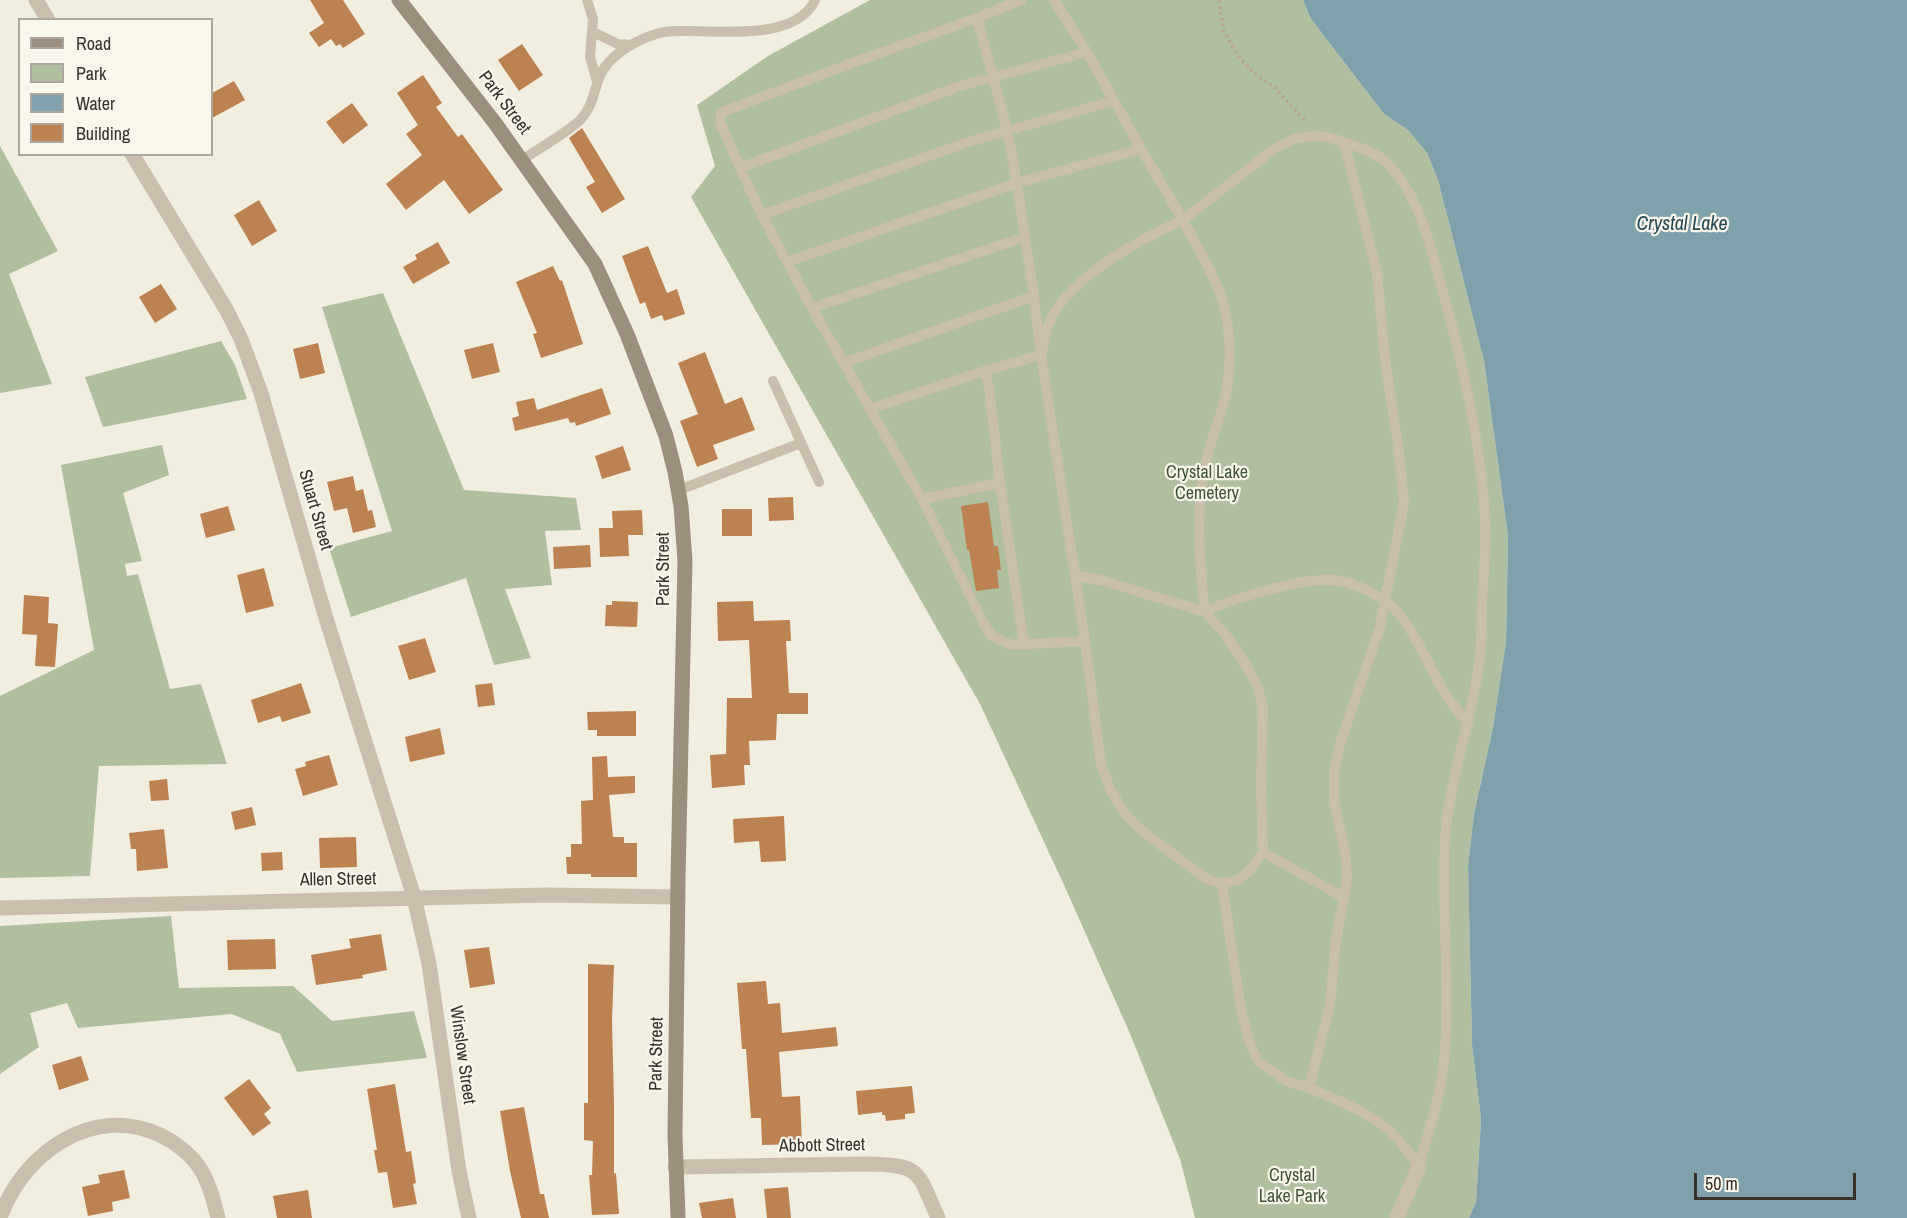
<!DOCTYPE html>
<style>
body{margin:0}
#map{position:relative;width:1907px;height:1218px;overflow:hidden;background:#f1eddf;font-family:"Archivo Narrow",sans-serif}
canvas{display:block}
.legend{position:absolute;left:18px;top:18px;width:195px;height:138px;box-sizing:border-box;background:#f9f6ec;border:2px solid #aba79e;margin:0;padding:8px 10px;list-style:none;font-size:18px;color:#37312a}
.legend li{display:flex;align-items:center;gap:12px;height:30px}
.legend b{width:30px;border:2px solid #aba79e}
.scale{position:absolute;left:1694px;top:1173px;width:162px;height:27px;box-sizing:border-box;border:3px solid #37312a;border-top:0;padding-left:8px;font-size:18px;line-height:21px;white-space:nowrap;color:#37312a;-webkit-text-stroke:4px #f9f6ec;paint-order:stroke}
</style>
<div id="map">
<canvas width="1907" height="1218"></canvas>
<ul class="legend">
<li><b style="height:8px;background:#9c8f7d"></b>Road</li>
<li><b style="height:16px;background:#afbfa0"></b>Park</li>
<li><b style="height:16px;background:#80a1ac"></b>Water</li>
<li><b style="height:16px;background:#bd8252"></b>Building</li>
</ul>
<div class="scale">50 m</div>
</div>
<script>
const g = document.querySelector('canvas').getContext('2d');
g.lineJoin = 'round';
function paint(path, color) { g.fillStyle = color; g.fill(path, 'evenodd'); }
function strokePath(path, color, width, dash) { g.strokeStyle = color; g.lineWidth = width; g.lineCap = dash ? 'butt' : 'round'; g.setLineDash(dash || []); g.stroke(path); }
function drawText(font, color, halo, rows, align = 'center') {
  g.font = font + ' "Archivo Narrow",sans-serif'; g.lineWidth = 4.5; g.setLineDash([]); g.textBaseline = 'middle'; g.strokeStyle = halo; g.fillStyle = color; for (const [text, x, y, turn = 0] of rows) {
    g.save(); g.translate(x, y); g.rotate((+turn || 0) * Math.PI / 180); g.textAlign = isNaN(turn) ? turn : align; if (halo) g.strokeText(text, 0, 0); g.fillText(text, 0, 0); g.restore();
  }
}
const green = new Path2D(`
 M 870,0 L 1303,0 L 1311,19 L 1384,114 L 1408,130 L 1427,153 L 1438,180 L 1484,361 L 1508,536 L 1506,642 L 1493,727 L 1474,814 L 1468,865 L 1472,1045 L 1481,1119 L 1476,1202 L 1469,1218 L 1195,1218 L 1180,1159 L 1131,1036 L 1065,887 L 980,704 L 691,197 L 715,166 L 697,105 L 768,56 Z
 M 0,146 L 58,251 L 9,274 L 52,384 L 0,393 Z
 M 383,293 L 464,490 L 576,498 L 581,530 L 545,531 L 552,585 L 505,589 L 531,658 L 494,665 L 466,578 L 351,617 L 329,548 L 392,531 L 322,307 Z
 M 221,341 L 235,365 L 247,399 L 103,427 L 85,377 Z
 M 162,445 L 169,475 L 123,493 L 142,561 L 125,564 L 127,576 L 138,574 L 170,689 L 201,684 L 227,764 L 99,766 L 90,876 L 0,878 L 0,696 L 94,650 L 61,465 Z
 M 171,916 L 179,988 L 293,986 L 332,1021 L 414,1011 L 427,1058 L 297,1072 L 280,1034 L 232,1014 L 78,1028 L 67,1003 L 30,1013 L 39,1047 L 0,1074 L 0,926 Z`);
const water = new Path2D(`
 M 1303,0 L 1907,0 L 1907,1218 L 1469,1218 L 1476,1202 L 1481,1119 L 1472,1045 L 1468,865 L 1474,814 L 1493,727 L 1506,642 L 1508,536 L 1484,361 L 1438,180 L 1427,153 L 1408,130 L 1384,114 L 1311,19 Z`);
const building = new Path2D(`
 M 310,0 L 343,0 L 365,34 L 343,48 L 340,44 L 336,46 L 331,39 L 319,47 L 309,33 L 324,23 Z
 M 522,44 L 543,75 L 519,91 L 498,60 Z
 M 423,75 L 442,103 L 436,107 L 458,137 L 462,134 L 503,190 L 469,214 L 444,180 L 406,210 L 386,184 L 422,155 L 406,134 L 418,125 L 397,93 Z
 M 234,81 L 245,100 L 212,118 L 212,93 Z
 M 352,103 L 368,125 L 343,144 L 326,122 Z
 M 582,128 L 625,199 L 602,213 L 586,187 L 595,182 L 569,138 Z
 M 259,200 L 277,231 L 252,246 L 234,215 Z
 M 438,242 L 450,263 L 413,284 L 403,267 L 417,259 L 415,255 Z
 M 648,246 L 667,293 L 677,289 L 685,314 L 664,321 L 662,315 L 651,319 L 645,302 L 640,304 L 622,256 Z
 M 553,266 L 560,281 L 562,280 L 583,344 L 541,358 L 533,334 L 537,333 L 516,282 Z
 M 161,284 L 177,309 L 155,323 L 139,297 Z
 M 318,343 L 325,373 L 300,379 L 293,349 Z
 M 493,343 L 500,372 L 472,379 L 464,350 Z
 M 705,352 L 725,404 L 742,397 L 755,430 L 713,445 L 718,459 L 697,467 L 680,421 L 698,414 L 678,363 Z
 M 602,388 L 611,414 L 576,426 L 575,422 L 570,423 L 568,418 L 515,431 L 512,418 L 519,416 L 516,402 L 534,398 L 537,410 Z
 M 623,446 L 631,470 L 602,479 L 595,456 Z
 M 353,476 L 356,491 L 363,489 L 368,511 L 372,510 L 376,527 L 353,533 L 347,508 L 334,511 L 327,482 Z
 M 793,497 L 794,520 L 769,521 L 768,498 Z
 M 988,502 L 994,546 L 998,546 L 1001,570 L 997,570 L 999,588 L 976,591 L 969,550 L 967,550 L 961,506 Z
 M 228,506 L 235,530 L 206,538 L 200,514 Z
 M 722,509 L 752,509 L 752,536 L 722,536 Z
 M 642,510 L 643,535 L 628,535 L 629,556 L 600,557 L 599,528 L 613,528 L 612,511 Z
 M 590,545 L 591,567 L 554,569 L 553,547 Z
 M 264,568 L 274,606 L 246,613 L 237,575 Z
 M 24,595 L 49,597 L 48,623 L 58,624 L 55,667 L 35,666 L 37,635 L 22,634 Z
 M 612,601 L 638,602 L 637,627 L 605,626 L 606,605 L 612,605 Z
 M 753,601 L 754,621 L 790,620 L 791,641 L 786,641 L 789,693 L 808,693 L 808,714 L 777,714 L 776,740 L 749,741 L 750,765 L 744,765 L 745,785 L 712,788 L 710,755 L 726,754 L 727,698 L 752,698 L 749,640 L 718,641 L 717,602 Z
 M 425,638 L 436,672 L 409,680 L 398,646 Z
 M 301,683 L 311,713 L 282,722 L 280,716 L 258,723 L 251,700 Z
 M 492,683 L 495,705 L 478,707 L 475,685 Z
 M 636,711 L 636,736 L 597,736 L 597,730 L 588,730 L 587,712 Z
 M 440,728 L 445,754 L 410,762 L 405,737 Z
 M 329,755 L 338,785 L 303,796 L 295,769 L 306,766 L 305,762 Z
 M 607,756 L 608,777 L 635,776 L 635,793 L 609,795 L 613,837 L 624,837 L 624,843 L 637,843 L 637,877 L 591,877 L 591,874 L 567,874 L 566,857 L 571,857 L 571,844 L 582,844 L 581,801 L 593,800 L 592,757 Z
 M 167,779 L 169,800 L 151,801 L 149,781 Z
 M 252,807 L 256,825 L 235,830 L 231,812 Z
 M 784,816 L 786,861 L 761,862 L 759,841 L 734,843 L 733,819 Z
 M 164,829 L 168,868 L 137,871 L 136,849 L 131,849 L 129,833 Z
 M 356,837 L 357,867 L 320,868 L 319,838 Z
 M 282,852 L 283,870 L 262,871 L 261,853 Z
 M 381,934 L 387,970 L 362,975 L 363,978 L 316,985 L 311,955 L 351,948 L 349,939 Z
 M 275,939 L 276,969 L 228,970 L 227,940 Z
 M 489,947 L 495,984 L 470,988 L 464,950 Z
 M 588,964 L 614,965 L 612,1020 L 614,1104 L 614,1174 L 616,1173 L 619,1214 L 592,1215 L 589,1175 L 592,1175 L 593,1141 L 584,1140 L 584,1103 L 588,1103 Z
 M 766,981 L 768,1004 L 780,1003 L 782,1033 L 836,1027 L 838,1046 L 779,1052 L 782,1097 L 800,1096 L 802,1144 L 762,1145 L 761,1118 L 751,1118 L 746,1049 L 742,1049 L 737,983 Z
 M 81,1056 L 89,1080 L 59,1090 L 52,1065 Z
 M 249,1079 L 271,1108 L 264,1114 L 271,1123 L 253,1136 L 224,1098 Z
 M 395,1084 L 406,1152 L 411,1151 L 416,1183 L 413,1184 L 417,1204 L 393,1208 L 387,1172 L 378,1173 L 374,1150 L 377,1150 L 367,1089 Z
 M 912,1086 L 915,1113 L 905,1114 L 905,1119 L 886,1121 L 885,1115 L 882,1115 L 882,1112 L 858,1115 L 856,1091 Z
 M 524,1107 L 540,1194 L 544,1194 L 549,1218 L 521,1218 L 510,1171 L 500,1111 Z
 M 124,1170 L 130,1198 L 112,1202 L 113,1211 L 88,1216 L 82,1187 L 100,1183 L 98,1175 Z
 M 788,1187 L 791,1218 L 767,1218 L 764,1189 Z
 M 308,1190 L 312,1218 L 277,1218 L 273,1196 Z
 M 733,1198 L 736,1218 L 702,1218 L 699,1203 Z`);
const path = new Path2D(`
 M 1219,0 L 1223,30 L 1239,57 L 1254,73 L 1274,87 L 1306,122`);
const lane = new Path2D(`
 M 587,0 L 593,19 L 590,57 L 597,81
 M 1054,0 L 1087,52
 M 977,18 L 1021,0
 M 593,32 L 618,44 L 632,45
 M 1344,142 C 1361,148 1379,153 1391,167 C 1420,200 1430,244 1441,285 C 1461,356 1478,429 1484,502 C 1487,537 1484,571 1482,605 C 1481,625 1482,645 1479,664 C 1471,723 1449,780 1445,839 C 1441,913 1451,987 1444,1061 C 1441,1097 1428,1132 1419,1166
 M 522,160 C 536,150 572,130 582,118 C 592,106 593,95 598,81 C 605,57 634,41 656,34 C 666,30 678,31 688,31 C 725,31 797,40 815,0
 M 740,168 L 762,215
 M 787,262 L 812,308 L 1025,237 C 1020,202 1015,166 1007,131 C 998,93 987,56 977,18 L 855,62 L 725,111 L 721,114 L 720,122 L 740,168 L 960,86 L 1087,52 L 1141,149 L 1017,183 L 787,262 L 762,215 L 971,141 L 1113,101
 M 812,308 L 922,499 L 986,628 L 992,636 L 1012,645 L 1085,641 L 1101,765 L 1111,791 L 1126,815 L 1146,834 L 1205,878 L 1222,884 L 1240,879 L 1251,869 L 1263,852 L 1261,786 L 1263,706 L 1258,688 L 1246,665 L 1225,634 L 1205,612 L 1104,581 L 1075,575 L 1041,355 C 1044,345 1045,333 1049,323 C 1068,278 1140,239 1183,220 L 1141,149
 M 843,363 L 1034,296 L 1025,237
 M 985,371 L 989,387 L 1000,483 L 1024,644
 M 773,381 L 819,482
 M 870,409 L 985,371 L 1041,355 L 1034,296
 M 679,490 L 801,443
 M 922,499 L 1000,483
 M 1075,575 L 1085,641
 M 1263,852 L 1343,897
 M 1222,884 L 1241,1009 L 1249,1041 L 1258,1061 L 1286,1081 L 1309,1088
 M 1419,1166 C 1410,1155 1402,1143 1392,1133 C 1369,1112 1338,1100 1309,1088 L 1330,1005 L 1336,940 L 1347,881 L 1346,857 L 1334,801 L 1334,772 L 1340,744 L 1380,627 L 1404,503 L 1399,452 L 1385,359 L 1377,273 L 1344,142 L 1328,137 L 1312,136 L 1294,139 L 1274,149 L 1183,220 C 1197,248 1221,284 1226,315 C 1231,340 1231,371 1225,397 C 1219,423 1207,449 1203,476 C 1196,521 1200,567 1205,612 C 1230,599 1305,577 1333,580 C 1355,582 1386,597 1400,615 C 1417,637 1428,663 1441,687 C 1449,700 1459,712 1468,724`);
const street = new Path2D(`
 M 36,0 L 48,20
 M 132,154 L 226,309 L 241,339 L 261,393 L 325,615 L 414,897 L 429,964 L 459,1171 L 469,1218
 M 0,908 L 546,895 L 678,897
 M 675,1167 L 867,1164 C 921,1165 917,1170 938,1218
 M 0,1218 C 22,1154 93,1103 160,1135 C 175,1142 192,1155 201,1170 C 210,1185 214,1202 218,1218
 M 1397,1218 L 1419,1166`);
const secondary = new Path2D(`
 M 399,0 L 495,123 L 595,264 L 627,334 L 666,436 L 675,472 L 681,506 L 685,561 L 678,878 L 675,1135 L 678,1218`);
const streetNames = [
 ["Park Street",504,103,53],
 ["Stuart Street",315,510,74],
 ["Park Street",664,569,-90],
 ["Allen Street",338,880,-1],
 ["Park Street",657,1054,-89],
 ["Winslow Street",462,1055,82],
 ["Abbott Street",822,1146,-1]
];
const parkNames = [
 ["Crystal Lake",1207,473],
 ["Cemetery",1207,494],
 ["Crystal",1292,1176],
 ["Lake Park",1292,1197]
];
const waterNames = [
 ["Crystal Lake",1682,225]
];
paint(green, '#afbfa0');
paint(water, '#80a1ac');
paint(building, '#bd8252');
strokePath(path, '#b4aa96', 4, [3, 3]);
strokePath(lane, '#c9bfac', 10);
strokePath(street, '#c9bfac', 15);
strokePath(secondary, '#9c8f7d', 15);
drawText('18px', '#37312a', '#f9f6ec', streetNames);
drawText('18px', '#3f5430', '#f9f6ec', parkNames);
drawText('italic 20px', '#234856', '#f9f6ec', waterNames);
</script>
